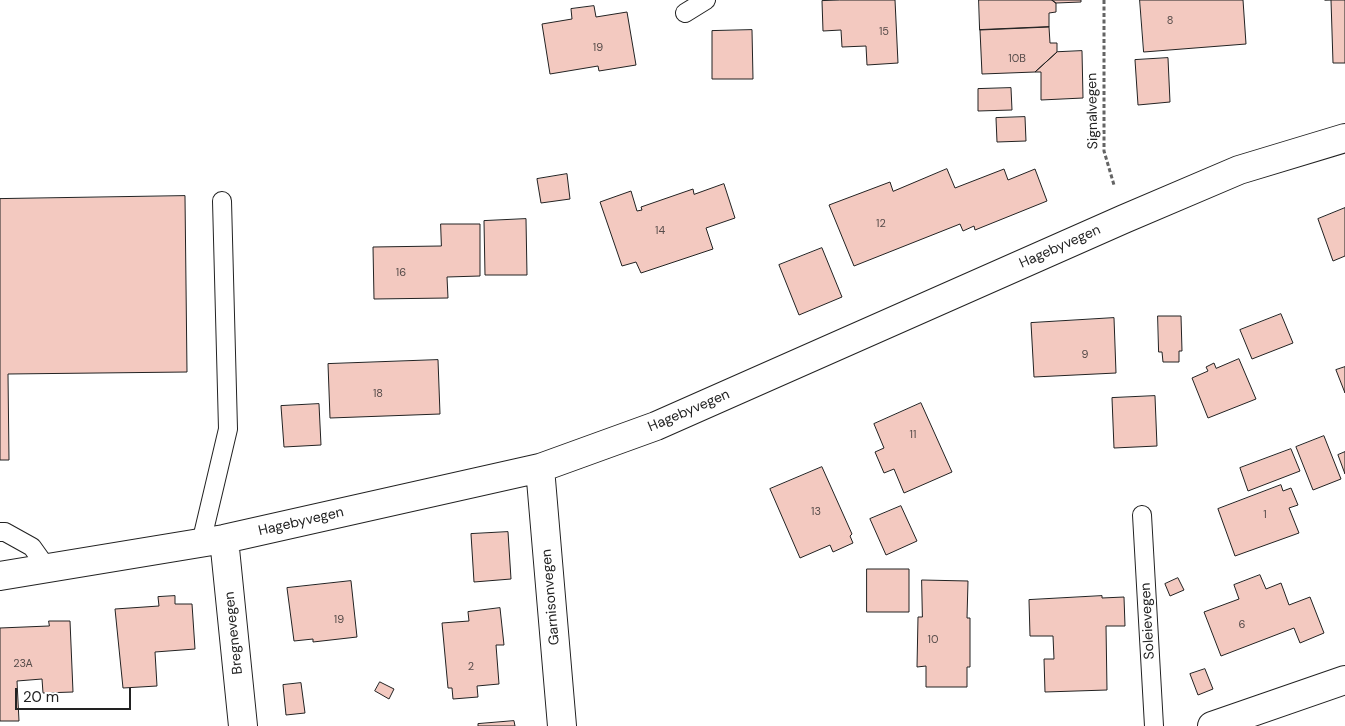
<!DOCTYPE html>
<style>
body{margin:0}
#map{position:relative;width:1345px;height:726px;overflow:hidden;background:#fff;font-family:"DM Sans",sans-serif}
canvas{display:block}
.scale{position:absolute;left:15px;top:688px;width:116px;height:22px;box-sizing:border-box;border:2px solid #222;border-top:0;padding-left:6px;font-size:15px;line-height:18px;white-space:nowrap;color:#222;-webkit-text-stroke:4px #fff;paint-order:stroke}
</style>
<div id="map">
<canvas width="1345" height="726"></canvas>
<div class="scale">20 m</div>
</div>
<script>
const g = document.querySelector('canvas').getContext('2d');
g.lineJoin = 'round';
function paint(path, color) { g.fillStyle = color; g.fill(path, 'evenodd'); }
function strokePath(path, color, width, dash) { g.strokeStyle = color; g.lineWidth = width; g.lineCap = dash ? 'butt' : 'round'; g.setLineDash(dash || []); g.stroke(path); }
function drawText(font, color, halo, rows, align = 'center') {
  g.font = font + ' "DM Sans",sans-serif'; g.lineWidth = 4; g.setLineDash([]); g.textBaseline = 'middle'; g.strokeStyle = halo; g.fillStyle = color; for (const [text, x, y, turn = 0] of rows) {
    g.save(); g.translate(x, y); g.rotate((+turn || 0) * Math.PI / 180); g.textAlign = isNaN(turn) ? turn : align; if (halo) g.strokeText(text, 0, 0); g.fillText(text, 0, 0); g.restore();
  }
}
const building = new Path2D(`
 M 840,0 L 895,0 L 898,63 L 867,65 L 866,46 L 842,47 L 841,30 L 823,31 L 822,1 Z
 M 979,0 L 1052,0 L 1056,3 L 1056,12 L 1049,13 L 1049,27 L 980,30 Z
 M 1052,0 L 1081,0 L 1081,2 L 1056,3 Z
 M 1140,0 L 1243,0 L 1246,44 L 1144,52 Z
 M 1325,0 L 1345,0 L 1345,63 L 1333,63 L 1331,0 Z
 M 594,6 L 596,17 L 627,12 L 636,65 L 599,71 L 598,66 L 550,74 L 542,24 L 572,19 L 571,9 Z
 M 1049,27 L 1050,43 L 1057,43 L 1057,52 L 1035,72 L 982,74 L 980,30 Z
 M 752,30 L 753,79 L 712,79 L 712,31 Z
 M 1082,51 L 1083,98 L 1041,100 L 1041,72 L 1035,72 L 1057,52 Z
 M 1168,58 L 1170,102 L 1138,105 L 1135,60 Z
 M 1011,88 L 1012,110 L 978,111 L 978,89 Z
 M 1025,117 L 1026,141 L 997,142 L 996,118 Z
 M 947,169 L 955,188 L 1004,169 L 1008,180 L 1035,169 L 1047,201 L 975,230 L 974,226 L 963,231 L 960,224 L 854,266 L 829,205 L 890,182 L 893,191 Z
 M 567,174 L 570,199 L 541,203 L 537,179 Z
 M 724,184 L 735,218 L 706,228 L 713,249 L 641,273 L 636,262 L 622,266 L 600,202 L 631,191 L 637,211 L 642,210 L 641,207 L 693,189 L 694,194 Z
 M 185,196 L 187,372 L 8,374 L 9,460 L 0,460 L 0,199 Z
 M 1345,208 L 1345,256 L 1333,261 L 1318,219 Z
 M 526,219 L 527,275 L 485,275 L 484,221 Z
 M 441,224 L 480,224 L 480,276 L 447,277 L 448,298 L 374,299 L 373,247 L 441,246 Z
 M 822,248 L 842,297 L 799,315 L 779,265 Z
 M 1281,314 L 1293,343 L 1252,359 L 1240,330 Z
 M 1158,316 L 1181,316 L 1182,351 L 1179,351 L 1179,362 L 1163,362 L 1162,352 L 1159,352 Z
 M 1114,318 L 1116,373 L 1034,377 L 1031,323 Z
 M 1239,359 L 1256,399 L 1208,418 L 1192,378 L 1208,371 L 1206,367 L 1214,363 L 1216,368 Z
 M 438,360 L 440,414 L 330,418 L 328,364 Z
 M 1345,367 L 1345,393 L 1336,370 Z
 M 1155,396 L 1157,446 L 1114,448 L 1112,398 Z
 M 921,403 L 952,472 L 904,493 L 894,469 L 884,473 L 875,452 L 884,448 L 874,424 Z
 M 319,404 L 321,445 L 284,447 L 281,406 Z
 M 1324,436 L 1341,479 L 1313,490 L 1296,447 Z
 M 1291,449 L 1300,471 L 1248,491 L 1240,468 Z
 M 1345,452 L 1345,474 L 1338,455 Z
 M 822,467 L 852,534 L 850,536 L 853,543 L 833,552 L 830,545 L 800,558 L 770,489 Z
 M 1281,485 L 1283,491 L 1291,488 L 1298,505 L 1289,508 L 1299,533 L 1235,556 L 1218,509 Z
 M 901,506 L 917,541 L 886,555 L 870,519 Z
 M 508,532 L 511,579 L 474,582 L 471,534 Z
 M 867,569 L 909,569 L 909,612 L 867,612 Z
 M 1260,575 L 1266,589 L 1281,583 L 1289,605 L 1310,597 L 1324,633 L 1300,643 L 1294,628 L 1221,656 L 1204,612 L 1239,599 L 1234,585 Z
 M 1178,578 L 1184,590 L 1170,596 L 1165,584 Z
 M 922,580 L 968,581 L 967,618 L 970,618 L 970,667 L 967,667 L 967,687 L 926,687 L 926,666 L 917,667 L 918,617 L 922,617 Z
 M 351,581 L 357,637 L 313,642 L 313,639 L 294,641 L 287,588 Z
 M 175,596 L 175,604 L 192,604 L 195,649 L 155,652 L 157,686 L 123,688 L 115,609 L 159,606 L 158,597 Z
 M 1102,596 L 1102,598 L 1124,597 L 1125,626 L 1106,626 L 1107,690 L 1045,692 L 1044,659 L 1054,659 L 1053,636 L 1030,636 L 1029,600 Z
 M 500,608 L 504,645 L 496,645 L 499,684 L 477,686 L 478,697 L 453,699 L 452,688 L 448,688 L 442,623 L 469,621 L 468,612 Z
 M 49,621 L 70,621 L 73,692 L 43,693 L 42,679 L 17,681 L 19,721 L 0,721 L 0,628 L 49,626 Z
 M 1205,669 L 1213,689 L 1198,695 L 1190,674 Z
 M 380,682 L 394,689 L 389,699 L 375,691 Z
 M 301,683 L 305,713 L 286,715 L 283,685 Z
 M 514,721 L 515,726 L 478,726 L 478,724 Z`);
const path = new Path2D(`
 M 1104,0 L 1104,151 L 1114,185`);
const lane = new Path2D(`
 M 685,13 L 706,0
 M 1142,515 L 1154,726
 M 0,532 L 5,532 L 32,547 L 47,568
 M 201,543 L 228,429 L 222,201`);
const street = new Path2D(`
 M 540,468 L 562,726
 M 224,539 L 243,726
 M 0,576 L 224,539 L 540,468 L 656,426 L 1124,219 L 1239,170 L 1345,138
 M 1212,726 L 1345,680`);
const numberNames = [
 ["8",1170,21],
 ["15",884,32],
 ["19",598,48],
 ["10B",1017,59],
 ["12",881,224],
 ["14",660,231],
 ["16",401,273],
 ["9",1085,355],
 ["18",378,394],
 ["11",913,435],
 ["13",816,512],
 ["1",1265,515],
 ["19",339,620],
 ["6",1242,625],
 ["10",933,640],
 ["23A",23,664],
 ["2",471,667]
];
const streetNames = [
 ["Signalvegen",1093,111,-91],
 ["Hagebyvegen",1060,247,-24],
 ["Hagebyvegen",689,411,-23],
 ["Hagebyvegen",301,522,-13],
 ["Garnisonvegen",551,597,-95],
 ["Soleievegen",1148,621,-93],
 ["Bregnevegen",234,633,-96]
];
paint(building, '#f3c9c0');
strokePath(building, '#222', 1);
strokePath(lane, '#222', 20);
strokePath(street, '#222', 30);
strokePath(path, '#646464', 3, [4, 2.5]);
strokePath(lane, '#fff', 18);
strokePath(street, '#fff', 28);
drawText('11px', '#564c4a', null, numberNames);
drawText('14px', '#222', '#fff', streetNames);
</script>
